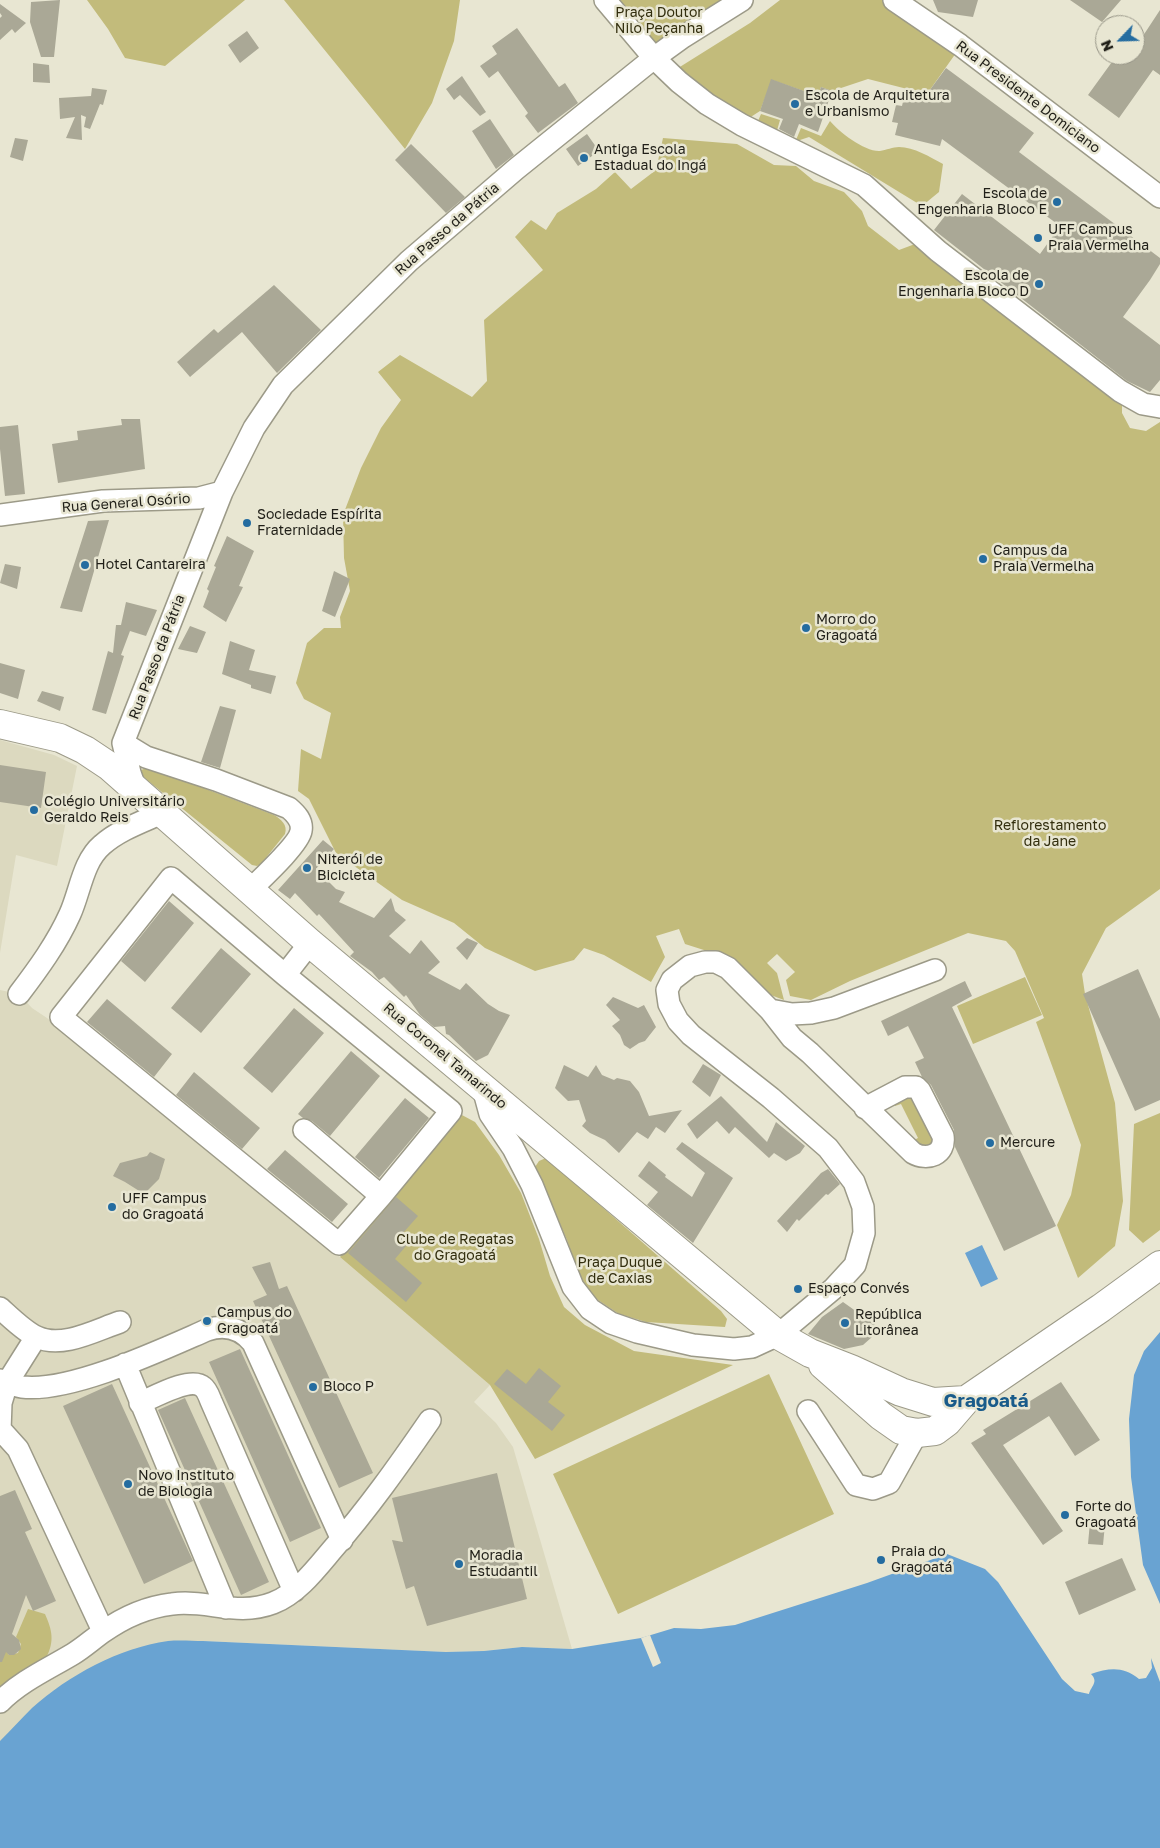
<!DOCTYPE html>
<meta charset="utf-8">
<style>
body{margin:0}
#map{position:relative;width:1160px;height:1848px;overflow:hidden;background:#e8e6d2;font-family:"Golos Text",sans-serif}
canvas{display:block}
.north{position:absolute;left:1095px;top:15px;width:50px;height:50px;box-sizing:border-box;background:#e8e6d2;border:1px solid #989688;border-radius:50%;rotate:246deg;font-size:14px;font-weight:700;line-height:20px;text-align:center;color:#201f18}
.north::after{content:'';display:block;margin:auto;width:18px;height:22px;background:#246ca0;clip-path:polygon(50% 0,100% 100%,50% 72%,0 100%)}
</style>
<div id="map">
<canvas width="1160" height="1848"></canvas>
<div class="north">N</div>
</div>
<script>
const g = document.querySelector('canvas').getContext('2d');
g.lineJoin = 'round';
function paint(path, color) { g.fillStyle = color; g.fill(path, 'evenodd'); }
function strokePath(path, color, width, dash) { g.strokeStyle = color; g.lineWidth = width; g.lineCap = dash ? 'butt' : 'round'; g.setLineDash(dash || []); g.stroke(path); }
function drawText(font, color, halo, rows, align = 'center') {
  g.font = font + ' "Golos Text",sans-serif'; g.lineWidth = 5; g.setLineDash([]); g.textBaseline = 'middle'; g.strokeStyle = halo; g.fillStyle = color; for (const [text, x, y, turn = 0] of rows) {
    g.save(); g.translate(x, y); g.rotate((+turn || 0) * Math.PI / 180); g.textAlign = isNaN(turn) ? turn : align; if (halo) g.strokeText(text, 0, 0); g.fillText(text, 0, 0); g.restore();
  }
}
const built = new Path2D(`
 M 0,740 L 54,755 L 77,766 L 57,866 L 16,855 L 0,953 Z
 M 0,990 L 19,994 L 32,1008 L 47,1018 L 340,1257 L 490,1385 L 474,1402 L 496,1423 L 513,1447 L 572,1649 L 522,1647 L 484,1651 L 446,1652 L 203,1641 L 170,1641 L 134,1649 L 0,1753 Z`);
const green = new Path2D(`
 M 87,0 L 245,0 L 165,66 L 125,58 L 108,29 Z
 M 284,0 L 460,0 L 454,41 L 432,103 L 405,149 Z
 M 615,0 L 725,0 L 653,47 Z
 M 780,0 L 882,0 L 956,53 L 927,94 L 868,79 L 832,91 L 821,87 L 818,96 L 772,80 L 760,111 L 743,122 L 667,75 L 750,23 Z
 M 761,114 L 780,120 L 776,134 L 796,140 L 801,128 L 821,136 L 830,121 C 839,132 865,152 880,151 C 886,150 893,147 899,147 C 914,147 930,157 943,164 L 939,192 L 922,206 L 809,137 L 800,140 L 792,150 L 758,121 Z
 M 663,138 L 737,144 L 774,165 L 796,166 L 814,181 L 844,192 L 862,211 L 868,226 L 899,250 L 915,244 L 1122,398 L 1122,413 L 1130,428 L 1146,431 L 1160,422 L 1160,889 L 1106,928 L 1082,974 L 1085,994 L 1115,1103 L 1123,1201 L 1115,1246 L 1078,1278 L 1057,1225 L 1071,1195 L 1081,1145 L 1036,1022 L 1044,1018 L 1015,951 L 1006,941 L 968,933 L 850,981 L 811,1000 L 790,996 L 786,980 L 795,972 L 777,954 L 767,963 L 777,973 L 784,1000 L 768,994 L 745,970 L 707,951 L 685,944 L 679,929 L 656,936 L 665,957 L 651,982 L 604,955 L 584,948 L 574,960 L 535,971 L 485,948 L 454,923 L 402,900 L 336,853 L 309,799 L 298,791 L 301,749 L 321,759 L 331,713 L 304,699 L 296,683 L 307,643 L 324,628 L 341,628 L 340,617 L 350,591 L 344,558 L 343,515 L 361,468 L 381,428 L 401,400 L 378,372 L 400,355 L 472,397 L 487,381 L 484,320 L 543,270 L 515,237 L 531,220 L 546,230 L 557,213 L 596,189 L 615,172 L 631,189 L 656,170 Z
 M 149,767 L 274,815 C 281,819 288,825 285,834 L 261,864 L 257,866 L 252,865 L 147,780 L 142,775 L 141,770 Z
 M 1025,977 L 1042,1015 L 973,1044 L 957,1006 Z
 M 908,1091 L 929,1133 L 934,1131 L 934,1141 L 925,1148 L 912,1141 L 918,1138 L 901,1104 L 895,1106 L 895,1103 Z
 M 1160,1113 L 1160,1230 L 1143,1243 L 1129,1230 L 1134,1124 Z
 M 460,1114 L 475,1122 L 499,1155 L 521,1193 L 539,1239 L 550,1276 L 564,1307 L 585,1325 L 634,1351 L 733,1365 L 535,1459 L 490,1385 L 340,1257 Z
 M 546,1158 L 721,1311 L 727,1319 L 725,1327 L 646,1322 L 619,1314 L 592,1296 L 577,1271 L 567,1240 L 535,1167 L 539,1161 Z
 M 769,1374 L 834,1514 L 618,1614 L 553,1474 Z
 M 28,1609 L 45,1614 C 52,1630 55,1641 46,1658 L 0,1691 L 0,1643 L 9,1655 L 18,1653 L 21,1644 L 16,1637 Z`);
const water = new Path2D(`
 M 982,1245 L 998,1279 L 981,1287 L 965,1253 Z
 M 1160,1332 L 1160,1604 L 1143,1565 L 1131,1477 L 1129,1419 L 1134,1375 L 1144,1351 Z
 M 947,1554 L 985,1569 L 998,1582 L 1062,1679 L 1075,1691 L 1089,1694 C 1091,1686 1099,1682 1091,1674 C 1109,1668 1123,1666 1139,1679 L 1146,1678 L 1152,1668 L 1151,1658 L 1160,1682 L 1160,1848 L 0,1848 L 0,1741 C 11,1730 21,1719 32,1708 C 69,1675 119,1648 168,1641 C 180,1640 192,1641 203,1641 L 446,1652 L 484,1651 L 522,1647 L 572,1649 L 641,1638 L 674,1628 L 701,1629 L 735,1625 L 867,1583 Z`);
const pier = new Path2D(`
 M 650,1635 L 661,1663 L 653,1667 L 641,1638 Z`);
const building = new Path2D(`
 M 60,0 L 54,57 L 41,57 L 30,22 L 31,2 Z
 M 933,0 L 978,0 L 973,17 L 938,12 Z
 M 1070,0 L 1121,0 L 1102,22 Z
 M 0,4 L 26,23 L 15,33 L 12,29 L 0,40 L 0,18 L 2,16 L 0,13 Z
 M 1160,10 L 1160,75 L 1153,70 L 1119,118 L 1088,95 L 1117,55 L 1135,55 L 1135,48 Z
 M 517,28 L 559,87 L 565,83 L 578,103 L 538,133 L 525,116 L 528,113 L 498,71 L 489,78 L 480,66 L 497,54 L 492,46 Z
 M 247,31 L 259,48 L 240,63 L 228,45 Z
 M 33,63 L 49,65 L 50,83 L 33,82 Z
 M 946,68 L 1034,133 L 1019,152 L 1160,258 L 1160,264 L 1150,280 L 1123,317 L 1160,345 L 1160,380 L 1150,392 L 1127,381 L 934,230 L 962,194 L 1040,254 L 1060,226 L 942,139 L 940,146 L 895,135 L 898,123 L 892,122 L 896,105 L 902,106 L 905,93 L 924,98 Z
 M 462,76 L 486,112 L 480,116 L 460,95 L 454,100 L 446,89 Z
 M 771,79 L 818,96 L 821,87 L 832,91 L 818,132 L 799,124 L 794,137 L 779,129 L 783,119 L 760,111 Z
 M 92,88 L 107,90 L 103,105 L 100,104 L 90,129 L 84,127 L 86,117 L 81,115 L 82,140 L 66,138 L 75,117 L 60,119 L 59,98 L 91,96 Z
 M 490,119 L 514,155 L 496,169 L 472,131 Z
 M 587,134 L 599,151 L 578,166 L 566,149 Z
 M 15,138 L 28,140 L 23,161 L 10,157 Z
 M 411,144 L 465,197 L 446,213 L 395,160 Z
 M 274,285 L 321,330 L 277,373 L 242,332 L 190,377 L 177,362 L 214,329 L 218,333 Z
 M 121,419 L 140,419 L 145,469 L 58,483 L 52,444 L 78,440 L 77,431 L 122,425 Z
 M 18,425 L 25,494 L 5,496 L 0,449 L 0,427 Z
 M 109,520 L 82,612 L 60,608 L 88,521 Z
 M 227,536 L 254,551 L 239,586 L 243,587 L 226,622 L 203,607 L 209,591 L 207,589 L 216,567 L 214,566 Z
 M 5,564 L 21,567 L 17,589 L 0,583 Z
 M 334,571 L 350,579 L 335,617 L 322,611 Z
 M 126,602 L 157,610 L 146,636 L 130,631 L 121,655 L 124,656 L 106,714 L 92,710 L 108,651 L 113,653 L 116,625 L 121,625 Z
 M 190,626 L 206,632 L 197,653 L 178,649 Z
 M 230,641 L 255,650 L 249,670 L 276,676 L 271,694 L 251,688 L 251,685 L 222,674 Z
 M 0,663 L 25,670 L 18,699 L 0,693 Z
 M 42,691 L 64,697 L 60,711 L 37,701 Z
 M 220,706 L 236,710 L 220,768 L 201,762 Z
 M 0,765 L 46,772 L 41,808 L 0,802 Z
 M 323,840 L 334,849 L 316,869 L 336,889 L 345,892 L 339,902 L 374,918 L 391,898 L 395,911 L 406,920 L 389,936 L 410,954 L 421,940 L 440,962 L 428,973 L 460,990 L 466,983 L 488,1004 L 499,1011 L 510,1015 L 488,1055 L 476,1061 L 449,1035 L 446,1034 L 445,1026 L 434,1027 L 420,1015 L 406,995 L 404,997 L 384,977 L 379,980 L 372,972 L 350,956 L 354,952 L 319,914 L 317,916 L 295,893 L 290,899 L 278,890 Z
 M 169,901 L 194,923 L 145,982 L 121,961 Z
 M 467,938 L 478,943 L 467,960 L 456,948 Z
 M 221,948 L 251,974 L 201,1033 L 171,1008 Z
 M 1138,969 L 1160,1019 L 1160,1100 L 1135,1111 L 1083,994 Z
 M 965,981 L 972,996 L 952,1007 L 1056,1226 L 1004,1251 L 955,1147 L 954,1130 L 931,1085 L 922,1077 L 915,1062 L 924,1058 L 908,1026 L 888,1036 L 881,1021 Z
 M 613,997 L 638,1008 L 644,1005 L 656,1027 L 645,1041 L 639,1043 L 630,1049 L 624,1045 L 620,1035 L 612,1026 L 620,1020 L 606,1005 Z
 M 107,999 L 172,1054 L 154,1077 L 87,1022 Z
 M 294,1008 L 324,1033 L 272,1093 L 243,1068 Z
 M 351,1051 L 380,1076 L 330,1136 L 312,1121 L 303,1118 L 298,1114 Z
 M 703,1064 L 721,1075 L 710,1097 L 692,1082 Z
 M 564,1065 L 588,1077 L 596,1065 L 602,1075 L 614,1080 L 617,1078 L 630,1081 L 639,1092 L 649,1116 L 682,1110 L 665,1133 L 656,1127 L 648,1139 L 637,1132 L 619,1153 L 605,1140 L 590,1133 L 582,1126 L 586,1121 L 579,1100 L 568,1101 L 555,1088 Z
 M 194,1072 L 260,1128 L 242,1149 L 176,1095 Z
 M 721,1096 L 767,1142 L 776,1122 L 805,1146 L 800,1153 L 786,1161 L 774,1153 L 769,1158 L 735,1127 L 729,1134 L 717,1121 L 697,1139 L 687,1124 Z
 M 405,1098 L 429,1118 L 379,1178 L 355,1157 Z
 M 682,1142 L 733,1178 L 693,1243 L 647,1205 L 658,1192 L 638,1176 L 649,1161 L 666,1175 L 665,1177 L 692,1197 L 705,1173 L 676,1149 Z
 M 285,1150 L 348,1204 L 332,1222 L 267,1169 Z
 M 150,1152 L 165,1159 L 159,1179 L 144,1194 L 125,1182 L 113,1176 L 120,1163 L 147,1156 Z
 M 828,1169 L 840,1184 L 828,1195 L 826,1194 L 799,1221 L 797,1219 L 787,1232 L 777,1221 L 821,1173 Z
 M 396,1197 L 418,1216 L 403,1233 L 411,1240 L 395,1259 L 422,1283 L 406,1302 L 348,1253 Z
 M 270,1262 L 279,1289 L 287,1286 L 373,1473 L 339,1488 L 253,1301 L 267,1295 L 252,1267 Z
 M 843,1302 L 881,1329 L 863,1345 L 844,1349 L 808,1334 L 822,1317 Z
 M 240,1349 L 321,1528 L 290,1542 L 209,1362 Z
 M 539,1368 L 561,1386 L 548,1402 L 565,1415 L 552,1431 L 494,1384 L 507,1369 L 526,1384 Z
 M 1061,1382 L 1100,1440 L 1075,1456 L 1049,1416 L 1003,1445 L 1063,1531 L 1043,1545 L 971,1443 L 986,1434 L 983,1430 Z
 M 112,1384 L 193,1561 L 144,1584 L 63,1406 Z
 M 185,1398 L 269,1582 L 241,1595 L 158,1410 Z
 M 497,1473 L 527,1599 L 427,1626 L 414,1586 L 406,1589 L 392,1540 L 403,1542 L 392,1498 Z
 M 15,1490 L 32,1529 L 25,1532 L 56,1601 L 33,1611 L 26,1595 L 12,1634 L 19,1640 L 21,1649 L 14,1655 L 9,1655 L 6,1652 L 2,1662 L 0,1662 L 0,1496 Z
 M 1090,1522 L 1105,1524 L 1103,1545 L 1088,1544 Z
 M 1122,1558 L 1136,1590 L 1079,1615 L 1065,1582 Z`);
const minor = new Path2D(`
 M 605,0 L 654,58 L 679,82 L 707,104 L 742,125 L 864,185 L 938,251 L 1120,391 L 1143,404 L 1160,407
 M 894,0 L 960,45 L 1160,197
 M 0,515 L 103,501 L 199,498 L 222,492
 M 123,743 L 146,757 L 216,780 L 289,808 C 296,814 303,821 301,831 C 299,844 261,879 250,890
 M 136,790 L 130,773 L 123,743 L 222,492 L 254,428 L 283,385 L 409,261 L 516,169 L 654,58 L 683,37 L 742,0
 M 285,975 L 310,943
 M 19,994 C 38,969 57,943 70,914 C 80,892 83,861 102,845 C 119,830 142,822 162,813
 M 770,1010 L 792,1038 L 810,1053 L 913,1153 C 927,1161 946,1155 943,1136 L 920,1091 L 916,1087 L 905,1087 L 865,1108
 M 483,1088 L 490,1114 L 513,1148 L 532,1185 L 573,1287 L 590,1309 L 611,1323 L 637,1332 L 693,1345 L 734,1349 L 752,1347 L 778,1335 L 833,1289 L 855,1265 L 864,1233 L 863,1207 L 854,1182 L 828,1148 L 771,1098 L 691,1035 L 678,1021 L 669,1004 L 667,990 L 672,980 L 690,966 L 705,962 L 716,962 L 728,968 L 770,1010 L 792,1014 L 811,1013 L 834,1008 L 935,970
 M 304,1130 L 381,1196 L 339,1244 L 61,1017 L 171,878 L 285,975 L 451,1111 L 381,1196
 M 0,1308 C 10,1317 25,1332 37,1337 C 62,1349 96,1330 120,1322
 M 125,1364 L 226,1608
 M 0,1380 C 7,1383 14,1386 22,1387 C 70,1393 161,1350 207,1330 C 225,1324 241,1328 253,1343 L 342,1540
 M 140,1403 C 154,1397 191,1376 203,1387 C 207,1390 209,1396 211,1401 L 294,1591
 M 808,1411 L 856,1485 L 873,1489 L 889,1483 L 917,1433
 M 0,1429 L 18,1449 L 103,1631
 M 0,1431 L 1,1403 L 7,1383 L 36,1337
 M 0,1702 C 21,1681 48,1669 73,1654 C 83,1648 93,1639 103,1632 C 124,1617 147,1607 172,1604 C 207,1599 237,1617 273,1603 C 297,1594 316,1569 332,1550 C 368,1509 399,1465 430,1420`);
const major = new Path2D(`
 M 0,724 L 60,738 L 85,750 L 109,766 L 310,943 L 778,1335 L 810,1353 L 851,1369 L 901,1392 L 933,1402 L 966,1400
 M 823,1365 L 881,1416 L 901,1430 L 917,1433 L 935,1431 L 947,1422 L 966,1400 L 1101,1308 L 1160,1265`);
const markers = [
 [795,104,5,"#246ca0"],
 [584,158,5,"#246ca0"],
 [1057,202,5,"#246ca0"],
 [1038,238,5,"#246ca0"],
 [1039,284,5,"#246ca0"],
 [247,523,5,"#246ca0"],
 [983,559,5,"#246ca0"],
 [85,565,5,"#246ca0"],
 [806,628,5,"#246ca0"],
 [34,810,5,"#246ca0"],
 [307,868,5,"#246ca0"],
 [990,1143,5,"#246ca0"],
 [112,1207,5,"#246ca0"],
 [798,1289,5,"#246ca0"],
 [207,1321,5,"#246ca0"],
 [845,1323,5,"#246ca0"],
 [313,1387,5,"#246ca0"],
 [128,1484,5,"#246ca0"],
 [1065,1515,5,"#246ca0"],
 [881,1560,5,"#246ca0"],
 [459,1564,5,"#246ca0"]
];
const parkNames = [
 ["Praça Doutor",659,13],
 ["Nilo Peçanha",659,29],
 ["Reflorestamento",1050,826],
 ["da Jane",1050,842],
 ["Clube de Regatas",455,1240],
 ["do Gragoatá",455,1256],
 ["Praça Duque",620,1263],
 ["de Caxias",620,1279]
];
const poiNames = [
 ["Escola de Arquitetura",805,96],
 ["e Urbanismo",805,112],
 ["Antiga Escola",594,150],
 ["Estadual do Ingá",594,166],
 ["Escola de",1047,194,"right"],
 ["Engenharia Bloco E",1047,210,"right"],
 ["UFF Campus",1048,230],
 ["Praia Vermelha",1048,246],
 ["Escola de",1029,276,"right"],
 ["Engenharia Bloco D",1029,292,"right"],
 ["Sociedade Espírita",257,515],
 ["Fraternidade",257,531],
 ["Campus da",993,551],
 ["Praia Vermelha",993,567],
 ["Hotel Cantareira",95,565],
 ["Morro do",816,620],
 ["Gragoatá",816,636],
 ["Colégio Universitário",44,802],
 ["Geraldo Reis",44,818],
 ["Niterói de",317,860],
 ["Bicicleta",317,876],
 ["Mercure",1000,1143],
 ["UFF Campus",122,1199],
 ["do Gragoatá",122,1215],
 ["Espaço Convés",808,1289],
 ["Campus do",217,1313],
 ["Gragoatá",217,1329],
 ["República",855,1315],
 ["Litorânea",855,1331],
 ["Bloco P",323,1387],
 ["Novo Instituto",138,1476],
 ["de Biologia",138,1492],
 ["Forte do",1075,1507],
 ["Gragoatá",1075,1523],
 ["Praia do",891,1552],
 ["Gragoatá",891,1568],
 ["Moradia",469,1556],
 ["Estudantil",469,1572]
];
const streetNames = [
 ["Rua Presidente Domiciano",1028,97,37],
 ["Rua Passo da Pátria",447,229,-41],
 ["Rua General Osório",126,503,-4],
 ["Rua Passo da Pátria",157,657,-69],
 ["Rua Coronel Tamarindo",445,1056,40]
];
const districtNames = [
 ["Gragoatá",986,1401]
];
paint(built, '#dcd9bf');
paint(green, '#c2bb7b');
paint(water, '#69a3d2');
paint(pier, '#e8e6d2');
paint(building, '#aaa896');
strokePath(minor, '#9c9a88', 24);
strokePath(major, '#9c9a88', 30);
strokePath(minor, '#fff', 21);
strokePath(major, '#fff', 28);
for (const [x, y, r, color] of markers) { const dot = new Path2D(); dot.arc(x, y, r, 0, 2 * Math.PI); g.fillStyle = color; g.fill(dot); strokePath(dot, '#e8e6d2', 2); }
drawText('14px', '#322e0e', '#e8e6d2', parkNames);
drawText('14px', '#201f18', '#e8e6d2', poiNames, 'left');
drawText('14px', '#201f18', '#e8e6d2', streetNames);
drawText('bold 19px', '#195b8a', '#e8e6d2', districtNames);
</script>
